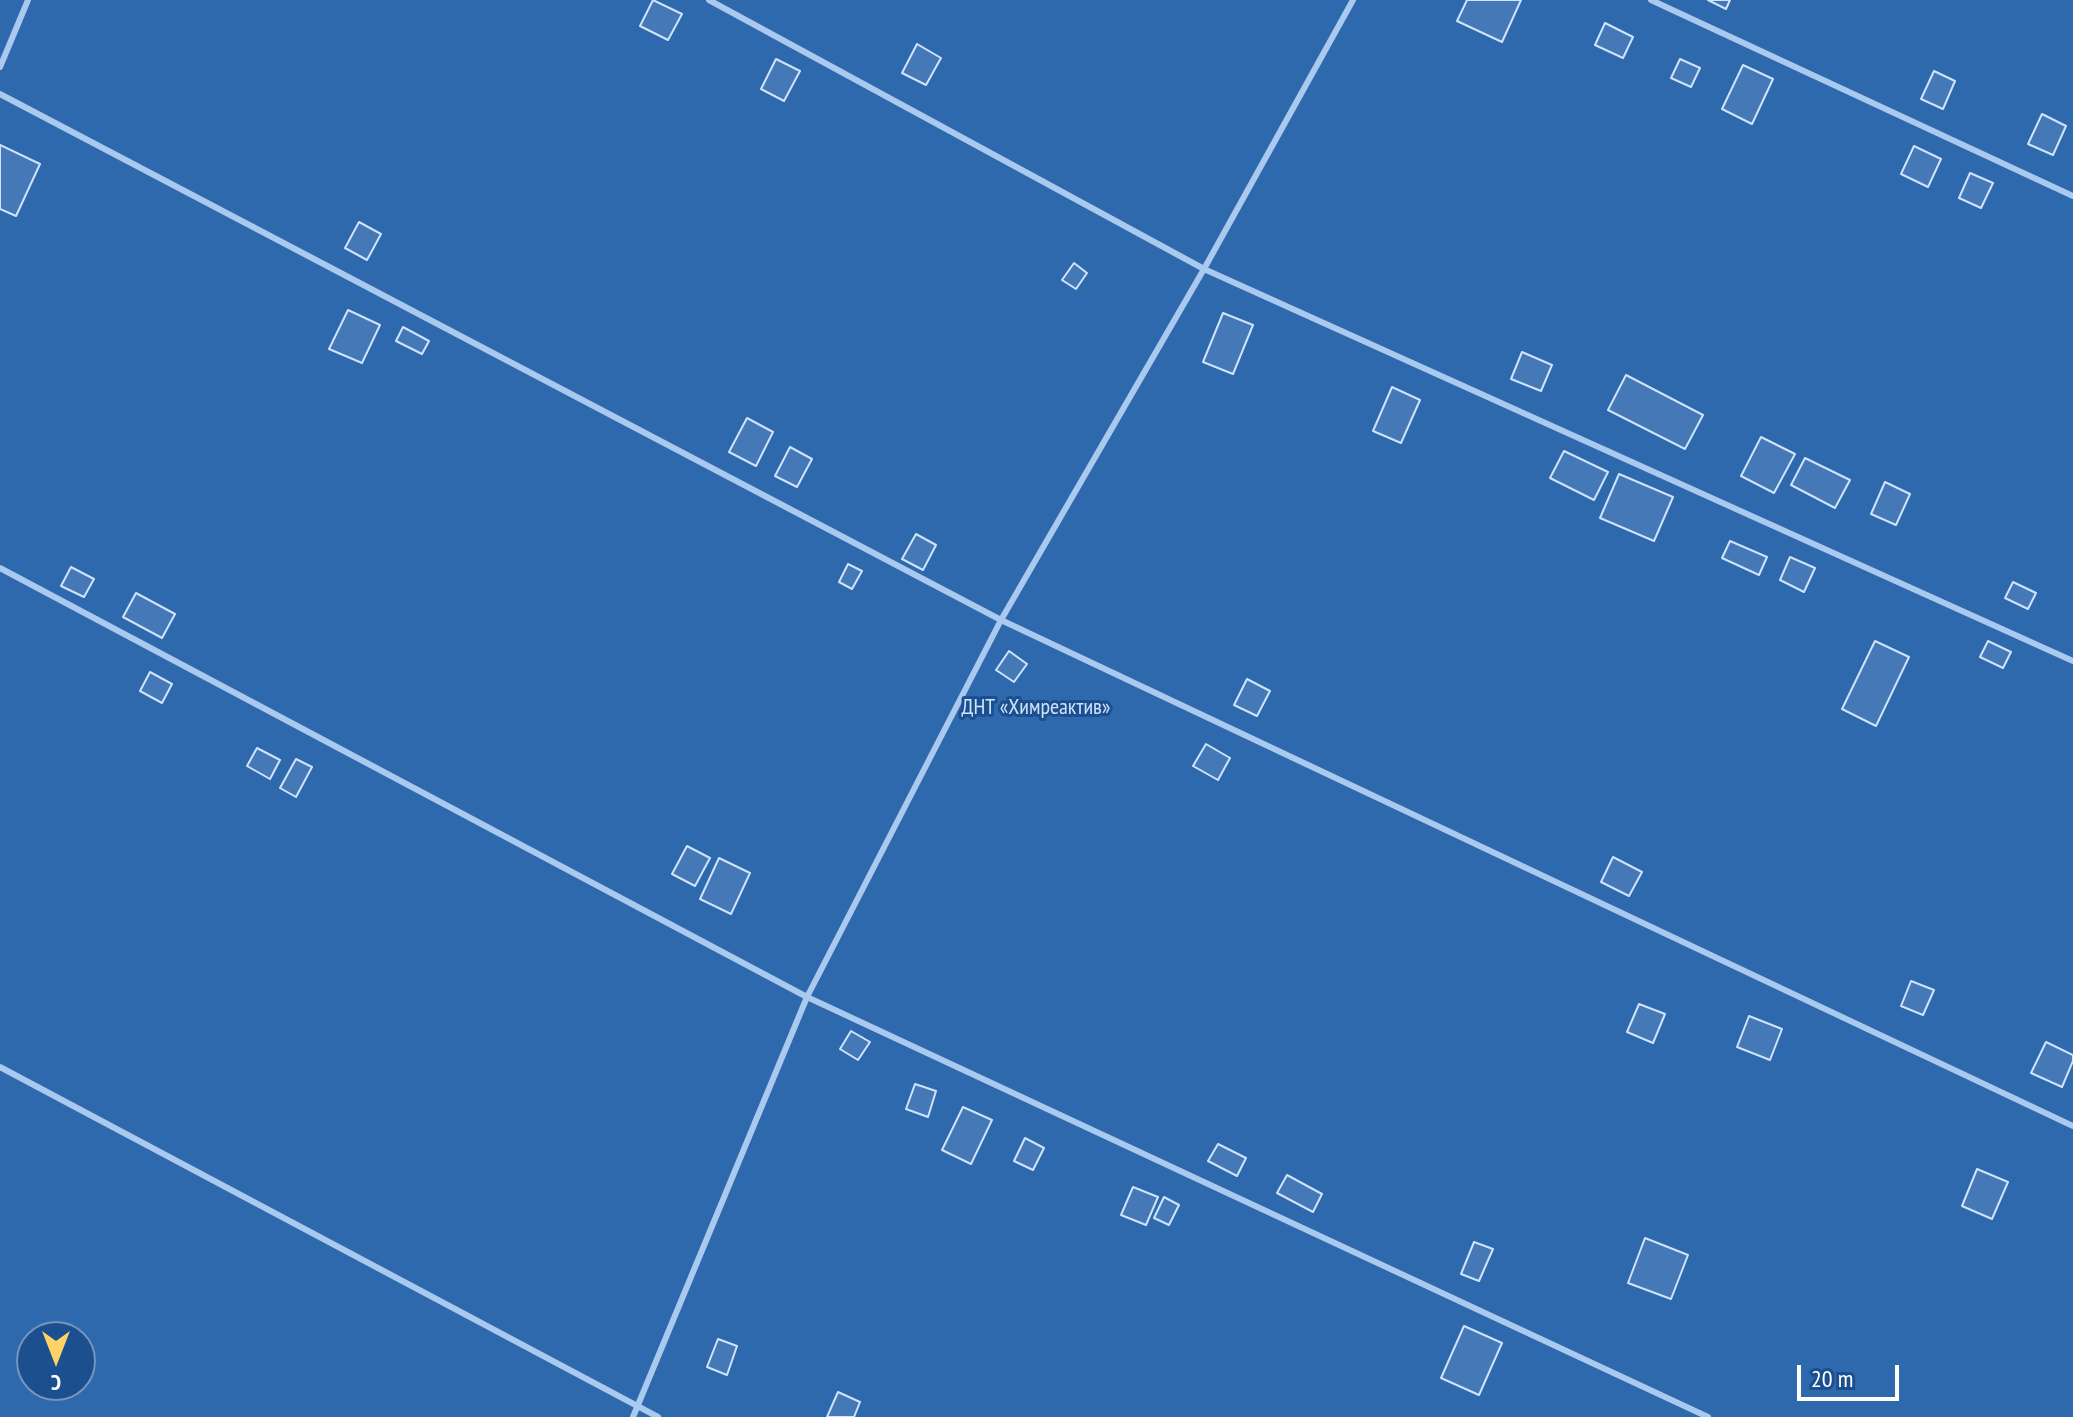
<!DOCTYPE html>
<meta charset="utf-8">
<style>
body{margin:0}
#map{position:relative;width:2073px;height:1417px;overflow:hidden;background:#1b4f8f;font-family:"PT Sans Narrow",sans-serif}
canvas{display:block}
.north{position:absolute;left:16px;top:1321px;width:80px;height:80px;box-sizing:border-box;background:#1b4f8f;border:2px solid #7695bc;border-radius:50%;rotate:180deg;font-size:22px;font-weight:700;line-height:32px;text-align:center;color:#fff}
.north::after{content:'';display:block;margin:auto;width:28px;height:36px;background:#ffd166;clip-path:polygon(50% 0,100% 100%,50% 72%,0 100%)}
.scale{position:absolute;left:1797px;top:1365px;width:102px;height:36px;box-sizing:border-box;border:4px solid #fff;border-top:0;padding-left:10px;font-size:24px;line-height:28px;white-space:nowrap;color:#fff;-webkit-text-stroke:6px #1b4f8f;paint-order:stroke}
</style>
<div id="map">
<canvas width="2073" height="1417"></canvas>
<div class="north">С</div>
<div class="scale">20 m</div>
</div>
<script>
const g = document.querySelector('canvas').getContext('2d');
g.lineJoin = 'round';
function paint(path, color) { g.fillStyle = color; g.fill(path, 'evenodd'); }
function strokePath(path, color, width, dash) { g.strokeStyle = color; g.lineWidth = width; g.lineCap = dash ? 'butt' : 'round'; g.setLineDash(dash || []); g.stroke(path); }
function drawText(font, color, halo, rows, align = 'center') {
  g.font = font + ' "PT Sans Narrow",sans-serif'; g.lineWidth = 6; g.setLineDash([]); g.textBaseline = 'middle'; g.strokeStyle = halo; g.fillStyle = color; for (const [text, x, y, turn = 0] of rows) {
    g.save(); g.translate(x, y); g.rotate((+turn || 0) * Math.PI / 180); g.textAlign = isNaN(turn) ? turn : align; if (halo) g.strokeText(text, 0, 0); g.fillText(text, 0, 0); g.restore();
  }
}
const green = new Path2D(`
 M 0,0 L 2073,0 L 2073,1417 L 0,1417 ZM 32,1337 L 80,1337 L 80,1385 L 32,1385 Z`);
const building = new Path2D(`
 M 653,0 L 682,14 L 668,40 L 640,26 Z
 M 1467,0 L 1521,0 L 1502,42 L 1457,21 Z
 M 1708,0 L 1730,0 L 1726,9 Z
 M 1605,23 L 1633,37 L 1623,58 L 1595,45 Z
 M 917,44 L 941,58 L 926,85 L 902,73 Z
 M 776,59 L 800,71 L 784,101 L 761,89 Z
 M 1680,59 L 1700,68 L 1691,87 L 1671,78 Z
 M 1743,65 L 1773,79 L 1752,124 L 1722,109 Z
 M 1934,71 L 1955,81 L 1943,109 L 1921,99 Z
 M 2042,114 L 2066,126 L 2053,155 L 2028,144 Z
 M 0,145 L 40,164 L 16,216 L 0,209 Z
 M 1914,146 L 1941,159 L 1928,187 L 1901,174 Z
 M 1970,173 L 1993,183 L 1981,208 L 1959,198 Z
 M 359,222 L 381,234 L 367,260 L 345,248 Z
 M 1074,263 L 1087,273 L 1076,289 L 1062,280 Z
 M 348,310 L 380,325 L 362,363 L 329,349 Z
 M 1223,313 L 1253,325 L 1233,374 L 1203,362 Z
 M 403,327 L 429,341 L 422,354 L 396,341 Z
 M 1522,352 L 1552,365 L 1541,391 L 1511,379 Z
 M 1626,375 L 1703,415 L 1685,449 L 1608,410 Z
 M 1392,387 L 1420,400 L 1401,443 L 1373,431 Z
 M 747,418 L 773,432 L 756,466 L 729,452 Z
 M 1761,437 L 1795,454 L 1774,493 L 1741,476 Z
 M 790,447 L 812,459 L 797,487 L 775,476 Z
 M 1564,451 L 1608,472 L 1594,500 L 1550,478 Z
 M 1805,458 L 1850,480 L 1835,508 L 1791,485 Z
 M 1619,474 L 1673,497 L 1654,541 L 1600,518 Z
 M 1885,482 L 1910,494 L 1896,525 L 1871,514 Z
 M 916,534 L 936,545 L 923,570 L 902,559 Z
 M 1730,541 L 1767,557 L 1759,575 L 1722,558 Z
 M 1790,557 L 1815,568 L 1804,592 L 1780,580 Z
 M 848,564 L 862,571 L 852,589 L 839,582 Z
 M 71,567 L 94,579 L 84,597 L 61,586 Z
 M 2013,582 L 2036,593 L 2028,609 L 2005,598 Z
 M 136,593 L 175,614 L 162,638 L 123,617 Z
 M 1875,641 L 1909,657 L 1876,726 L 1842,709 Z
 M 1988,641 L 2011,652 L 2003,668 L 1980,657 Z
 M 1009,651 L 1027,664 L 1014,682 L 996,670 Z
 M 150,672 L 172,684 L 162,703 L 140,691 Z
 M 1247,679 L 1270,691 L 1257,716 L 1234,705 Z
 M 1206,744 L 1230,758 L 1218,780 L 1193,766 Z
 M 257,748 L 280,760 L 270,779 L 247,766 Z
 M 296,759 L 312,767 L 296,797 L 280,788 Z
 M 687,846 L 710,858 L 695,886 L 672,874 Z
 M 1613,857 L 1642,872 L 1629,896 L 1601,882 Z
 M 719,858 L 750,873 L 731,914 L 700,899 Z
 M 1911,981 L 1934,990 L 1923,1015 L 1901,1006 Z
 M 1639,1004 L 1665,1014 L 1653,1043 L 1627,1032 Z
 M 1749,1016 L 1782,1029 L 1770,1060 L 1737,1047 Z
 M 851,1031 L 870,1042 L 858,1060 L 840,1049 Z
 M 2046,1042 L 2073,1055 L 2073,1061 L 2062,1087 L 2031,1073 Z
 M 915,1084 L 936,1091 L 928,1117 L 906,1109 Z
 M 963,1107 L 992,1120 L 971,1164 L 942,1150 Z
 M 1025,1138 L 1044,1148 L 1033,1170 L 1014,1161 Z
 M 1218,1144 L 1246,1158 L 1237,1176 L 1208,1161 Z
 M 1977,1169 L 2008,1182 L 1992,1219 L 1962,1206 Z
 M 1287,1175 L 1322,1194 L 1313,1212 L 1277,1193 Z
 M 1133,1187 L 1158,1197 L 1146,1225 L 1121,1215 Z
 M 1164,1197 L 1179,1205 L 1169,1225 L 1154,1218 Z
 M 1645,1238 L 1688,1255 L 1671,1299 L 1628,1283 Z
 M 1474,1242 L 1493,1249 L 1479,1281 L 1461,1274 Z
 M 1464,1326 L 1502,1343 L 1479,1395 L 1441,1378 Z
 M 718,1339 L 737,1346 L 727,1375 L 707,1367 Z
 M 838,1392 L 860,1402 L 854,1417 L 827,1417 Z`);
const lane = new Path2D(`
 M 709,0 L 1204,269 L 2073,661
 M 1651,0 L 2073,196
 M 0,67 L 28,0
 M 0,94 L 1001,620 L 2073,1126
 M 0,568 L 807,997 L 1708,1417
 M 0,1067 L 658,1417
 M 633,1417 L 807,997 L 1001,620 L 1204,269 L 1353,0`);
const parkNames = [
 ["ДНТ «Химреактив»",1036,708]
];
paint(green, '#2e69ad');
paint(building, '#4478b7');
strokePath(building, '#cfe3fa', 2);
strokePath(lane, '#a9c9ee', 6);
drawText('22px', '#cfe3fa', '#1b4f8f', parkNames);
</script>
